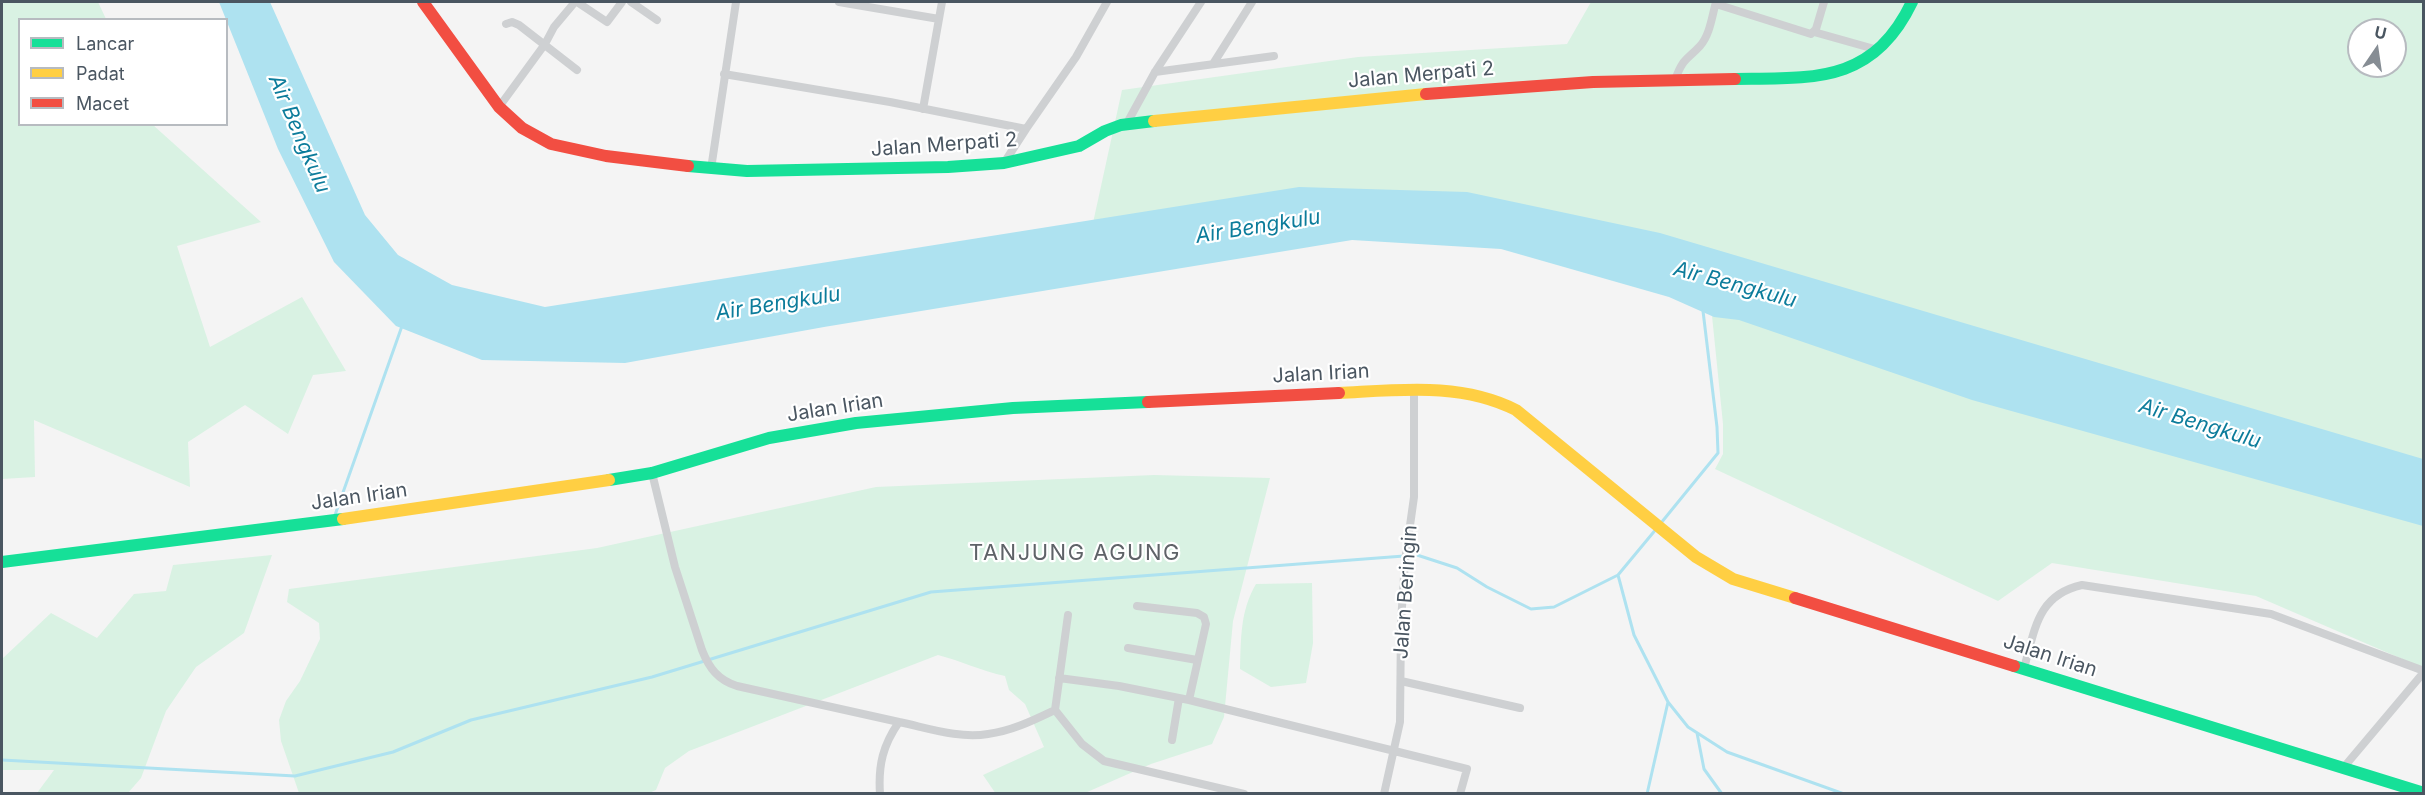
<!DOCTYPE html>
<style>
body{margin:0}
#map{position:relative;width:2425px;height:795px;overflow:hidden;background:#f4f4f4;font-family:Inter,sans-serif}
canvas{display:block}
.frame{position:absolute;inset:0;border:3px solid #4a5661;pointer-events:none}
.legend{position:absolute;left:18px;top:18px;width:210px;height:108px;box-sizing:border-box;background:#fff;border:2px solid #b7bbc0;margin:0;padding:8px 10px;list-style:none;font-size:18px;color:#4a5661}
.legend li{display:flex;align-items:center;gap:12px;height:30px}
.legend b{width:30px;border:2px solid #b7bbc0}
.north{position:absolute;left:2347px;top:18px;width:60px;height:60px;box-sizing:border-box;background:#fff;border:2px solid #b7bbc0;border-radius:50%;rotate:13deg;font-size:16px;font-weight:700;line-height:24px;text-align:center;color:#4a5661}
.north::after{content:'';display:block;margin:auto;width:21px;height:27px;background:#868d94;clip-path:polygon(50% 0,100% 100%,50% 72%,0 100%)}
</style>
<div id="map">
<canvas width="2425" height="795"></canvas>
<div class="frame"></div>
<ul class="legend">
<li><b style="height:8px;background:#16e098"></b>Lancar</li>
<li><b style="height:8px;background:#ffcf43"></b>Padat</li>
<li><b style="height:8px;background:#f24e42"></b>Macet</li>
</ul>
<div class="north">U</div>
</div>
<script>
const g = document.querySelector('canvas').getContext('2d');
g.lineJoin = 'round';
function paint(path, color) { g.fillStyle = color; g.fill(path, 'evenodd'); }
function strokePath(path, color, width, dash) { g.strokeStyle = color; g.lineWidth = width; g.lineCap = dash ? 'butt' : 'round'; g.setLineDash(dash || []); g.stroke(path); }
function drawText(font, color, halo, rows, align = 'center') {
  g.font = font + ' Inter,sans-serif'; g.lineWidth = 4.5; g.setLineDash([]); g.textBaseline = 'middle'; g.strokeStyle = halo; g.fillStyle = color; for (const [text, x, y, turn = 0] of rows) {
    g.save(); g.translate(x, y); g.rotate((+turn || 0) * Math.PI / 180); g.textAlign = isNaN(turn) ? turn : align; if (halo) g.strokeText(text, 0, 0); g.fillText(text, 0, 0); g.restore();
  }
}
const green = new Path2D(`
 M 2,2 L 98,2 L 106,19 L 20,20 L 20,124 L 153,125 L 261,222 L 177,246 L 210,347 L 302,297 L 346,371 L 313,375 L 288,434 L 245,405 L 188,442 L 190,487 L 34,420 L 35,477 L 2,479 Z
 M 1591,2 L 2423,2 L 2423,668 L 2256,596 L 2052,563 L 1998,601 L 1715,469 L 1723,454 L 1723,424 L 1710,296 L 1671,247 L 1091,232 L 1122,90 L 1358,57 L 1567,44 ZM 2359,30 L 2395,30 L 2395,66 L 2359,66 Z
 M 1154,475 L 1270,478 L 1233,621 L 1224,717 L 1212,744 L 1151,764 L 1085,793 L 996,794 L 983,775 L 1044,747 L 1025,704 L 1009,690 L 1005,676 C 982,671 961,661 938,655 L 689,751 L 665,768 L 656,790 L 649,793 L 299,793 L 281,741 L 279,720 L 286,701 L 300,681 L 320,639 L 319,623 L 287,602 L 289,589 L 597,548 L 876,487 Z
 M 272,555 L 244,633 L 196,667 L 166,711 L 141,778 L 128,793 L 37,793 L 54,770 L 2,770 L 2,659 L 51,613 L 97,638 L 134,594 L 166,591 L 173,565 Z
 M 1312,583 L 1313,643 L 1306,683 L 1271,687 L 1240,669 C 1241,639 1240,611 1256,584 Z`);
const water = new Path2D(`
 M 219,2 L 270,2 L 365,215 L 398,255 L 452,285 L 545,307 L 1299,187 L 1467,192 L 1660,233 L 2423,459 L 2423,526 L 1972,400 L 1739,320 L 1714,317 L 1669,297 L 1501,249 L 1352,240 L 824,327 L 625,363 L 482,360 L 396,326 L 334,262 L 278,149 Z`);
const stream = new Path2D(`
 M 335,515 L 402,326
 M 1661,523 L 1718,453 L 1717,427 L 1703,311
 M 1618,575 L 1634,635 L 1668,702 L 1647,794
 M 1668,702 L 1688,727 L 1727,752 L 1844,794
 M 1697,733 L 1704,769 L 1722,794
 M 2,760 L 295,776 L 393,752 L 471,720 L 652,677 L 931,592 L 1417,555 L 1457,568 L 1487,587 L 1531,609 L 1554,607 L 1618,575 L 1657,528`);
const street = new Path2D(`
 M 577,2 L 607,22 L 622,2
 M 631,2 L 657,20
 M 839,2 L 939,19
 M 1716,4 L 1811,34 L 1816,29 L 1824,2
 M 506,24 L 512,22 L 519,25 L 577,70
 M 1814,32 L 1878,50
 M 1213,64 L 1252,2
 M 1155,72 L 1274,56
 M 724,74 L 890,102 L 1026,129 L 1076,57 L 1107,2
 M 1675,80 C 1683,58 1686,61 1700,46 C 1710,35 1712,16 1716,2
 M 499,107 L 545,44 L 554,27 L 575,2
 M 923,109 L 942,2
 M 1126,125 L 1155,72 L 1201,2
 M 1004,163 L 1026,129
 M 711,169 L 736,2
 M 652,473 L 675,567 L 702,650 C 709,668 718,680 737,686 L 899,722
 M 1137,606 L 1197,613 L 1204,617 L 1206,624 L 1189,700
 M 1128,648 L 1197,660
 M 2024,668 C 2035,630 2037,595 2082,585 L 2271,614 L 2424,671
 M 1059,678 L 1119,686 L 1189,700 L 1467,769 L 1460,794
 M 1401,681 L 1520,708
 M 1055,710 L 1068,615
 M 1172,740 L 1179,698
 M 2344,767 L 2424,672
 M 880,794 C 878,765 883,745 899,722 C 928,728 959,739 988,734 C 1012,731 1034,720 1055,710 L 1082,744 L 1104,761 L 1244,794
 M 1384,794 L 1400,722 L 1401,622 L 1405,561 L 1414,497 L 1414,389`);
const fast = new Path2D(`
 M 1735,79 C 1813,78 1873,84 1912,2
 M 688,166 L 747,171 L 948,167 L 1004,163 L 1079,146 L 1105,131 L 1121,125 L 1154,121
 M 609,480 L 652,473 L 769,438 L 856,423 L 1013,408 L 1148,402
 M 2,562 L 343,519
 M 2014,666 L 2424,793`);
const slow = new Path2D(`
 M 1154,121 L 1426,94
 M 1339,393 C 1399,390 1461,382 1516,410 L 1696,557 L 1733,579 L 1795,598
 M 343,519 L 609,480`);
const jam = new Path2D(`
 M 423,2 L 499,107 L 522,128 L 551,144 L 606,156 L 688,166
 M 1426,94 L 1593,82 L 1735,79
 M 1148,402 L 1339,393
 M 1795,598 L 2014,666`);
const streetNames = [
 ["Jalan Merpati 2",1421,75,-5],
 ["Jalan Merpati 2",944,145,-4],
 ["Jalan Irian",1321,374,-3],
 ["Jalan Irian",835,408,-9],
 ["Jalan Irian",359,497,-8],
 ["Jalan Beringin",1406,592,-86],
 ["Jalan Irian",2050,656,18]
];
const waterNames = [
 ["Air Bengkulu",299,134,67],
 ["Air Bengkulu",1258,227,-9],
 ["Air Bengkulu",1735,285,15],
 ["Air Bengkulu",778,304,-9],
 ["Air Bengkulu",2200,424,17]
];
const quarterNames = [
 ["TANJUNG AGUNG",1075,553]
];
paint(green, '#d9f2e3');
paint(water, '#aee2f0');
strokePath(stream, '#aee2f0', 3);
strokePath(street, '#ced0d2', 8);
strokePath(fast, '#16e098', 12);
strokePath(slow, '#ffcf43', 12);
strokePath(jam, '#f24e42', 12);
drawText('20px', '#4a5661', '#fff', streetNames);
drawText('italic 21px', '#0c7c9b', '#fff', waterNames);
g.letterSpacing = '1.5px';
drawText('22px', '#5f6368', '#fff', quarterNames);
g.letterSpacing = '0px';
</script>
